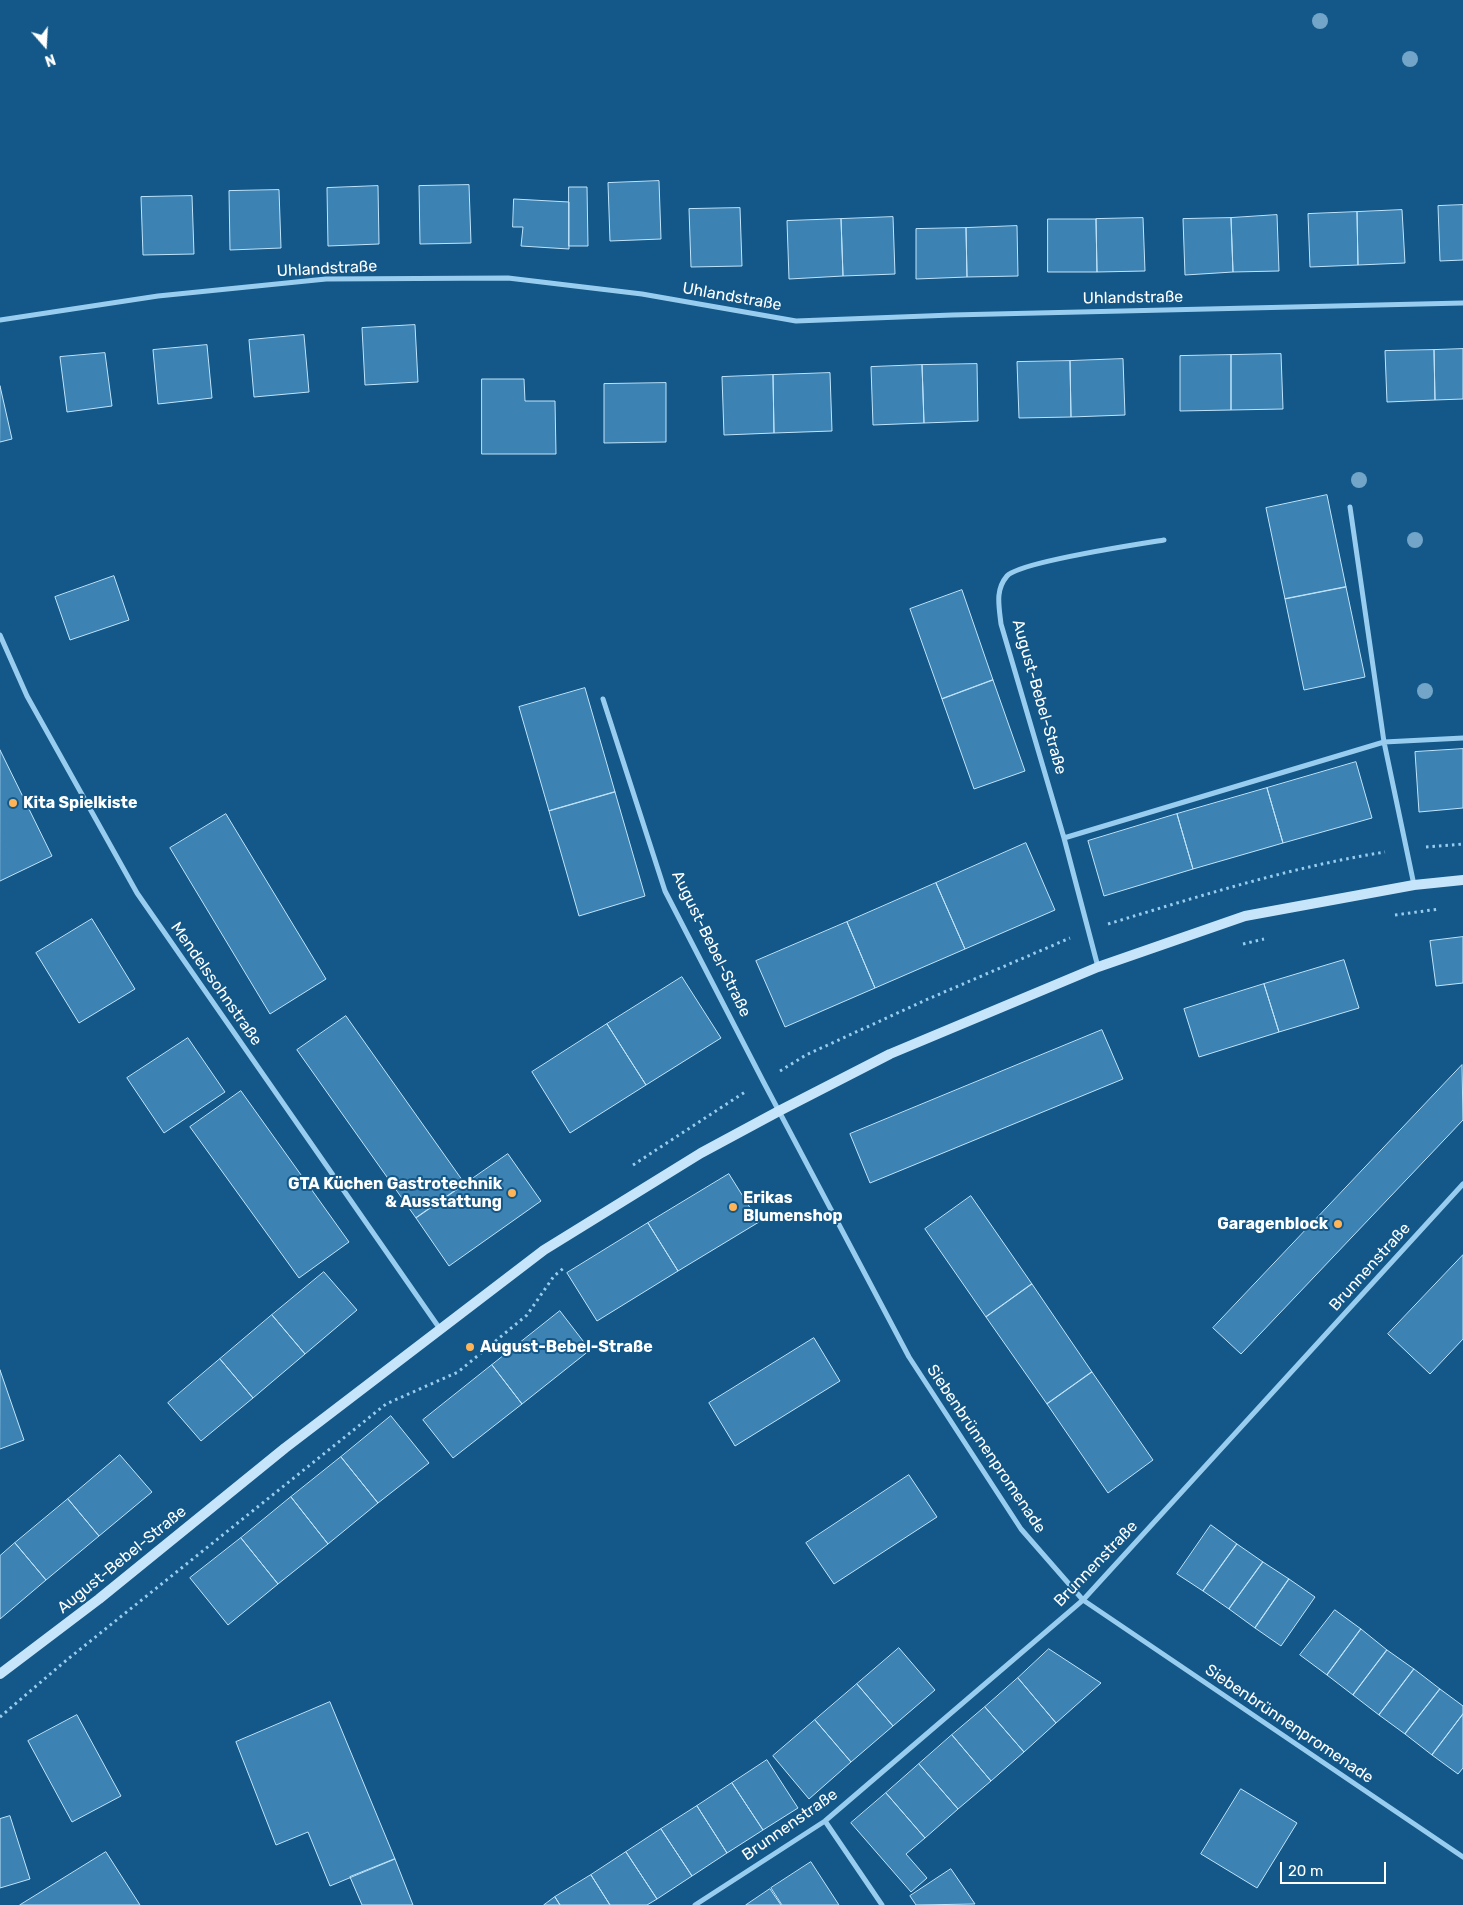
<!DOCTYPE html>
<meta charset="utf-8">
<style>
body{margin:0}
#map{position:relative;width:1463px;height:1905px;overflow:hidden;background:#135888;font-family:Rubik,sans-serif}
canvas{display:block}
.north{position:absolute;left:20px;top:20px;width:50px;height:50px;-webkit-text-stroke:4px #135888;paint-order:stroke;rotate:161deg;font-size:14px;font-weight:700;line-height:20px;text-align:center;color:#fff}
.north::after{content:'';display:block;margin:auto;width:18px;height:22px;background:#fff;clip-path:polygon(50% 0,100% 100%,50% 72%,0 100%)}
.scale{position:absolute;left:1280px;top:1862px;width:106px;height:22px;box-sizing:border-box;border:2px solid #fff;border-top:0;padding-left:6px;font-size:15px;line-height:18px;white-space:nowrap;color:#fff;-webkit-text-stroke:4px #135888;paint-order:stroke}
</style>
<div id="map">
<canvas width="1463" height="1905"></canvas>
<div class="north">N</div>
<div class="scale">20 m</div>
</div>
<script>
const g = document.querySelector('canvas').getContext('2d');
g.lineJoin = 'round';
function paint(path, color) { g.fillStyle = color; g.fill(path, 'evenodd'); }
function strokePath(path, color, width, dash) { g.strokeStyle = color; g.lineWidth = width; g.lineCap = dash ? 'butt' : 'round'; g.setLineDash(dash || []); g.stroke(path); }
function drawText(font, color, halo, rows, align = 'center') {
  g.font = font + ' Rubik,sans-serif'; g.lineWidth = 4; g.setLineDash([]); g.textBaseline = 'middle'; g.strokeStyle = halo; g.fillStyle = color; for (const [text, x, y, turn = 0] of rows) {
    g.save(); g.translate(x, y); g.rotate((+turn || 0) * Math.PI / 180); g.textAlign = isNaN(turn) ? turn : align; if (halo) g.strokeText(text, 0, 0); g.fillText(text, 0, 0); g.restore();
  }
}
const building = new Path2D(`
 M 659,181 L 661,239 L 610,241 L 608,183 Z
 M 469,185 L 471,243 L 420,244 L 419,186 Z
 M 378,186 L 379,244 L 328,246 L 327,188 Z
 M 569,187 L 587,187 L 588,246 L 569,246 Z
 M 279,190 L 281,248 L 230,250 L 229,191 Z
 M 192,196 L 194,254 L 143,255 L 141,197 Z
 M 514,199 L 569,202 L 569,249 L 521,246 L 523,227 L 513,227 Z
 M 1463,205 L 1463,260 L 1440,261 L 1438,206 Z
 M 740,208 L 742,266 L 691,267 L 689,209 Z
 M 1402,210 L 1405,263 L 1358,265 L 1357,212 Z
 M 1357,212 L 1358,265 L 1310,267 L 1308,214 Z
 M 1277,215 L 1279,271 L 1233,272 L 1231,218 Z
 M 893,217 L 895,274 L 843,276 L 841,219 Z
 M 1143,218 L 1145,271 L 1097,272 L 1096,219 Z
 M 1231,218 L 1233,272 L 1185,275 L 1183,219 Z
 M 841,219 L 843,276 L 789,279 L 787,221 Z
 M 1048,219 L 1096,219 L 1097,272 L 1048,272 Z
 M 1017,226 L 1018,276 L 967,277 L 966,228 Z
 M 966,228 L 967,277 L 916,279 L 916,229 Z
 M 415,325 L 418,382 L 365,385 L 362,328 Z
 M 304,335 L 309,392 L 254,397 L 249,340 Z
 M 207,345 L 212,398 L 158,404 L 153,350 Z
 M 1463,349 L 1463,399 L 1435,400 L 1434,350 Z
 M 1434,350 L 1435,400 L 1387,402 L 1385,351 Z
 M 105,353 L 112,406 L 67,412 L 60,357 Z
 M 1281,354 L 1283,409 L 1231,410 L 1231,355 Z
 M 1231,355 L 1231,410 L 1180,411 L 1180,356 Z
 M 1123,359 L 1125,415 L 1071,417 L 1070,361 Z
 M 1070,361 L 1071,417 L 1019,418 L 1017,362 Z
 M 977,364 L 978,421 L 924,423 L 922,365 Z
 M 922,365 L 924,423 L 873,425 L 871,367 Z
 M 830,373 L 832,431 L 774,433 L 773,375 Z
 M 773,375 L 774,433 L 724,435 L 722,377 Z
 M 482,379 L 524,379 L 525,401 L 555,401 L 556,454 L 482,454 Z
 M 666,383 L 666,442 L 604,443 L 604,384 Z
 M 0,386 L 12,439 L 0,442 Z
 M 1327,495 L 1346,587 L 1285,599 L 1266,508 Z
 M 114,576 L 129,620 L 70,640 L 55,597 Z
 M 1346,587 L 1365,677 L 1304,690 L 1285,599 Z
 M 962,590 L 993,680 L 942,699 L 910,609 Z
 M 993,680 L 1025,771 L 974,789 L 942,699 Z
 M 585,688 L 615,792 L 549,811 L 519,707 Z
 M 1463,749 L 1463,808 L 1419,812 L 1415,752 Z
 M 0,750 L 52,856 L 0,881 Z
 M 1356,762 L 1372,818 L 1283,843 L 1267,788 Z
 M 1267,788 L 1283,843 L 1193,869 L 1177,814 Z
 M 615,792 L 645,896 L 579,916 L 549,811 Z
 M 226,814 L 326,979 L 270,1014 L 170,848 Z
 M 1177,814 L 1193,869 L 1104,896 L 1088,841 Z
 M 1026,843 L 1055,910 L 965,949 L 936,883 Z
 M 936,883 L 965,949 L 875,988 L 847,922 Z
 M 92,919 L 135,989 L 79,1023 L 36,953 Z
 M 847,922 L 875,988 L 785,1027 L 756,961 Z
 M 1463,937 L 1463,983 L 1436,986 L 1430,941 Z
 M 1344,960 L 1359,1008 L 1279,1032 L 1264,984 Z
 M 682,977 L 721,1038 L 646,1085 L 607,1024 Z
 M 1264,984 L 1279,1032 L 1199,1057 L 1184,1009 Z
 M 346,1016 L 465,1184 L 416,1218 L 297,1050 Z
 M 607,1024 L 646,1085 L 570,1133 L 532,1072 Z
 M 1102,1030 L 1123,1079 L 870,1183 L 850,1134 Z
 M 188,1038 L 225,1092 L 164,1133 L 127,1078 Z
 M 1462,1065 L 1463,1120 L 1241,1354 L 1213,1328 Z
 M 241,1091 L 349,1242 L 299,1278 L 190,1127 Z
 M 508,1154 L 541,1201 L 449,1266 L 416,1218 Z
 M 729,1174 L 759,1222 L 678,1271 L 648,1223 Z
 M 971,1196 L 1032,1284 L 986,1317 L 925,1229 Z
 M 648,1223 L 678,1271 L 597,1321 L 567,1273 Z
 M 1463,1255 L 1463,1339 L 1430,1374 L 1388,1334 Z
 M 324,1272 L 357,1310 L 305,1354 L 272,1315 Z
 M 1032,1284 L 1092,1372 L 1047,1404 L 986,1317 Z
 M 560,1311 L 590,1350 L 522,1404 L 492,1365 Z
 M 272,1315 L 305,1354 L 253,1398 L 220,1359 Z
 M 814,1338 L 840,1381 L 735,1446 L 709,1403 Z
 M 220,1359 L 253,1398 L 201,1441 L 168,1403 Z
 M 492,1365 L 522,1404 L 453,1458 L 423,1420 Z
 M 0,1370 L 24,1440 L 0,1449 Z
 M 1092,1372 L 1153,1460 L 1108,1493 L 1047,1404 Z
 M 391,1416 L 429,1463 L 378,1503 L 341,1457 Z
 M 120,1455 L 152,1492 L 99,1536 L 68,1499 Z
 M 341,1457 L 378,1503 L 328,1544 L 291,1497 Z
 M 909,1475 L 937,1517 L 834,1584 L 806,1543 Z
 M 291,1497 L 328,1544 L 278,1584 L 241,1538 Z
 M 68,1499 L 99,1536 L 46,1580 L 15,1543 Z
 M 1211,1525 L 1237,1544 L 1203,1591 L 1177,1574 Z
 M 241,1538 L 278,1584 L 228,1625 L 190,1578 Z
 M 15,1543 L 46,1580 L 0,1619 L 0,1556 Z
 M 1237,1544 L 1263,1562 L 1229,1609 L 1203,1591 Z
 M 1263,1562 L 1289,1579 L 1255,1628 L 1229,1609 Z
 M 1289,1579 L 1315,1597 L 1281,1646 L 1255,1628 Z
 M 1335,1610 L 1361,1629 L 1327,1675 L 1300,1655 Z
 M 1361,1629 L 1387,1650 L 1353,1695 L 1327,1675 Z
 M 899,1648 L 935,1690 L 893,1726 L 857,1684 Z
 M 1049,1649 L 1101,1683 L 1056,1723 L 1018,1678 Z
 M 1387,1650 L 1414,1669 L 1379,1715 L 1353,1695 Z
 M 1414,1669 L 1440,1689 L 1405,1734 L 1379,1715 Z
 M 1018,1678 L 1056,1723 L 1024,1752 L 985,1707 Z
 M 857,1684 L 893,1726 L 851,1762 L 815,1720 Z
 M 1440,1689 L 1463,1706 L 1463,1714 L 1432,1755 L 1405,1734 Z
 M 330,1702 L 395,1859 L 330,1886 L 308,1832 L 276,1845 L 236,1742 Z
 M 985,1707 L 1024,1752 L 991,1781 L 952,1735 Z
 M 1463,1714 L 1463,1768 L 1458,1774 L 1432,1755 Z
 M 77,1715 L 121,1796 L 72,1822 L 28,1741 Z
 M 815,1720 L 851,1762 L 809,1799 L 773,1756 Z
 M 952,1735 L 991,1781 L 958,1809 L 919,1764 Z
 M 767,1760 L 798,1808 L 763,1830 L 732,1783 Z
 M 919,1764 L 958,1809 L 925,1838 L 886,1793 Z
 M 732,1783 L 763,1830 L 727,1853 L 697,1806 Z
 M 1241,1789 L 1297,1823 L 1257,1888 L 1201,1854 Z
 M 886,1793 L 925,1838 L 906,1854 L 927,1878 L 911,1892 L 851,1823 Z
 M 697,1806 L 727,1853 L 692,1876 L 661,1829 Z
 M 10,1816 L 30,1879 L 0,1888 L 0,1819 Z
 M 661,1829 L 692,1876 L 657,1899 L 626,1852 Z
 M 106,1852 L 140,1905 L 20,1905 Z
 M 626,1852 L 657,1899 L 647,1905 L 610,1905 L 591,1875 Z
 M 395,1859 L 413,1905 L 362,1905 L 350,1877 Z
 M 811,1862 L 839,1905 L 782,1905 L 771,1888 Z
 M 951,1869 L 975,1904 L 916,1905 L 910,1896 Z
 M 591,1875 L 610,1905 L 560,1905 L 555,1897 Z
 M 770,1889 L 781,1905 L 746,1905 Z
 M 555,1897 L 560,1905 L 544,1905 Z`);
const path = new Path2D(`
 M 1426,847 L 1463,844
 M 1395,915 L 1439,909
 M 1108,924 C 1200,896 1291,867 1385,852
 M 1243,944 L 1264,939
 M 780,1071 L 806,1055 L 928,999 L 1070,938
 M 633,1165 L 745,1092
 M 0,1717 L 63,1663 L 386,1404 L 458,1372 L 527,1315 L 554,1276 L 565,1267`);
const street = new Path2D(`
 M 0,320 L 158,296 L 326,279 L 508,278 L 642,294 L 796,321 L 952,315 L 1463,303
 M 0,635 L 27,696 L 137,893 L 440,1329
 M 603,699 L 665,891 L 763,1081 L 909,1357 L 1021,1529 L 1083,1600 L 1463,1857
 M 1064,838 L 1384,742 L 1350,507
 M 1414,885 L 1384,742 L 1463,738
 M 1098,967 L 1064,838 L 1001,624 C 999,606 995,590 1007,576 C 1019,562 1139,544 1164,540
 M 825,1821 L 882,1905
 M 695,1905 L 825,1821 L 1083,1600 L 1463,1184`);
const secondary = new Path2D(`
 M 0,1674 L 99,1599 L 285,1448 L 544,1250 L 701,1153 L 779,1111 L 890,1054 L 1098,967 L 1245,916 L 1414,885 L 1463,880`);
const trees = [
 [1320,21],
 [1410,59],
 [1359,480],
 [1415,540],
 [1425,691]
];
const markers = [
 [13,803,5,"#ffb557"],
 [512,1193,5,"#ffb557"],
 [733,1207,5,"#ffb557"],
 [1338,1224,5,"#ffb557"],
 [470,1347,5,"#ffb557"]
];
const streetNames = [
 ["Uhlandstraße",327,269,-3],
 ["Uhlandstraße",732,297,10],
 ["Uhlandstraße",1133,298,-1],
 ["August-Bebel-Straße",1039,697,74],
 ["August-Bebel-Straße",711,944,64],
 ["Mendelssohnstraße",216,984,55],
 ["Brunnenstraße",1370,1267,-48],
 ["Siebenbrünnenpromenade",986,1449,56],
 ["August-Bebel-Straße",122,1560,-39],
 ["Brunnenstraße",1096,1564,-46],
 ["Siebenbrünnenpromenade",1289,1724,34],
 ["Brunnenstraße",790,1825,-35]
];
const poiNames = [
 ["Kita Spielkiste",23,803],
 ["GTA Küchen Gastrotechnik",502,1184,"right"],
 ["& Ausstattung",502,1202,"right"],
 ["Erikas",743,1198],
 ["Blumenshop",743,1216],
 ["Garagenblock",1328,1224,"right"],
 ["August-Bebel-Straße",480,1347]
];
paint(building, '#3c82b2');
strokePath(building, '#bfe4fc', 1);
strokePath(path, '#99cdf0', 3, [2.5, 4]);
strokePath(street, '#99cdf0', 5);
strokePath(secondary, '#c6e5fb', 10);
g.fillStyle = '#72a5c8';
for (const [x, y] of trees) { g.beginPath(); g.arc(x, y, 8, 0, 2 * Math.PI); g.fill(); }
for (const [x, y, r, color] of markers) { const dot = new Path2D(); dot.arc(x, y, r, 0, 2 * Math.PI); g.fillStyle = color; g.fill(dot); strokePath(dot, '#135888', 2); }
drawText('16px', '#fff', '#135888', streetNames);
drawText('bold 16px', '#fff', '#135888', poiNames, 'left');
</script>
